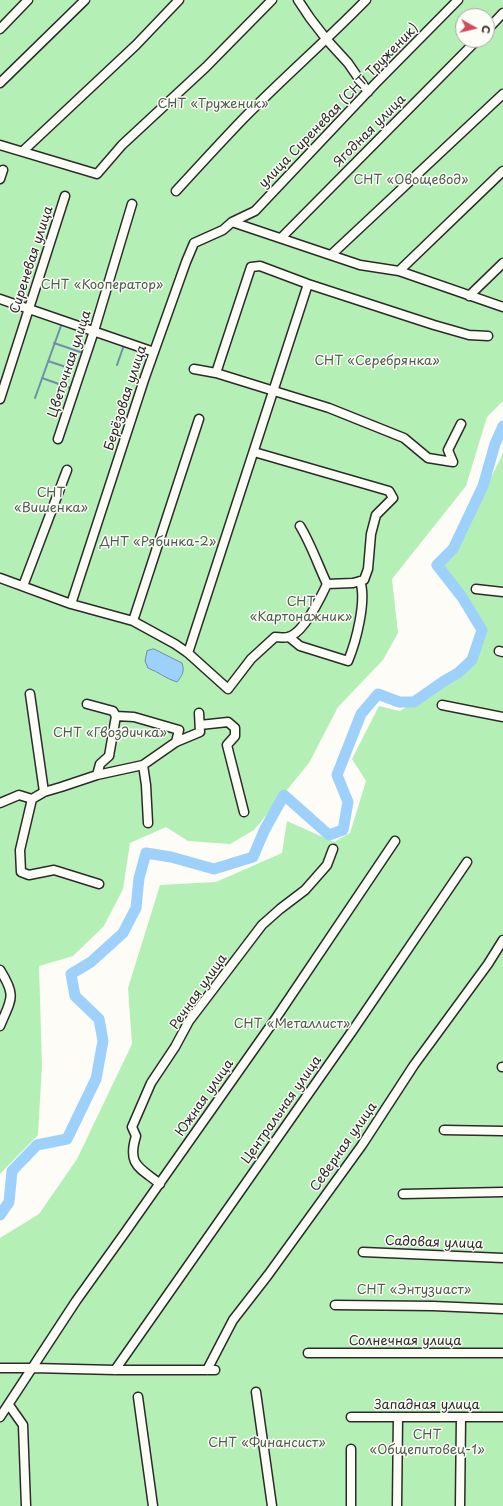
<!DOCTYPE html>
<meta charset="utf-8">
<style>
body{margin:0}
#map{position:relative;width:503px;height:1506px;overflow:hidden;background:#fdfcf7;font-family:"Playpen Sans",sans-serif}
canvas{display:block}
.north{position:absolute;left:455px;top:8px;width:40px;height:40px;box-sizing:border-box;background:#fdfcf7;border:1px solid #a9a8a5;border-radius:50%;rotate:98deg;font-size:11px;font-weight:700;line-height:16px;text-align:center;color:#2b2b2b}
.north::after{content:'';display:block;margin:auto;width:14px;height:18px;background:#d1495b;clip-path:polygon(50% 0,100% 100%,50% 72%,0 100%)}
</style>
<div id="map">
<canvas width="503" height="1506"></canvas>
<div class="north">С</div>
</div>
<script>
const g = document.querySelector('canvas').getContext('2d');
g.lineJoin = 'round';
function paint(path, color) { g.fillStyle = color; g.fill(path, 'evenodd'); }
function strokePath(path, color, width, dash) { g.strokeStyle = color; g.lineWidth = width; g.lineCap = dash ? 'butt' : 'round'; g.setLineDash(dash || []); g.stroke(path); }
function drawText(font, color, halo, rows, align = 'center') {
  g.font = font + ' "Playpen Sans",sans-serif'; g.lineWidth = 3; g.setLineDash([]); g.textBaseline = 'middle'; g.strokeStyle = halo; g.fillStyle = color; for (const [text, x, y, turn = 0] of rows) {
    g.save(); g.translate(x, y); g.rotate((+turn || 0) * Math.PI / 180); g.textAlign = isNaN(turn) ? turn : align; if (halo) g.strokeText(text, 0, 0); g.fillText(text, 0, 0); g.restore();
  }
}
const green = new Path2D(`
 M 0,0 L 503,0 L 503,401 L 487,417 L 466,486 L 392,579 L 398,633 L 383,660 L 338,707 L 309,763 L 254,830 L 230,844 L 188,841 L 166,827 L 130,843 L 123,889 L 104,926 L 73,956 L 39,966 L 42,1065 L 38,1135 L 0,1174 ZM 463,16 L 487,16 L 487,40 L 463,40 Z
 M 503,451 L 503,1506 L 0,1506 L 0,1238 L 39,1214 L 77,1159 L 132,1044 L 128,988 L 160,885 L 216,882 L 282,853 L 287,821 L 334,842 L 350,833 L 366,781 L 352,759 L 379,706 L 400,711 L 458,673 L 472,660 L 482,630 L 437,565 L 454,547 L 501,458 Z`);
const water = new Path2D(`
 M 154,649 L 182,663 C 185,671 182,676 177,682 C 166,679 159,672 148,668 L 145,661 L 147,651 Z`);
const stream = new Path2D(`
 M 54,343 L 83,353
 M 48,361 L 66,367
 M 117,365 L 124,345
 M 42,378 L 73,389
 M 35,398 L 62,323`);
const river = new Path2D(`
 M 0,1215 L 9,1202 L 12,1171 L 37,1145 L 67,1139 L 96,1079 L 103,1041 L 99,1019 L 75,996 L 71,974 L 91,962 L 123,933 L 136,908 L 139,878 L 146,853 L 171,857 L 214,869 L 253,857 L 264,831 L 284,795 L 329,835 L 343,830 L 348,802 L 337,775 L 361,714 L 378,694 L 399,702 L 414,702 L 444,681 L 458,673 L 472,660 L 482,630 L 462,597 L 437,565 L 453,549 L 483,486 L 495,444 L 503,426`);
const minor = new Path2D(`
 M 298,0 L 310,18 L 327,40 L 348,63 L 368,92
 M 0,29 L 28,0
 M 487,30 L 503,13
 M 0,83 L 85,0
 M 0,145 L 97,174 L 122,145 L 206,67 L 272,0
 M 23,151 L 136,45 L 179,0
 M 0,179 L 3,170
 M 176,191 C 198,167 220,143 243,119 C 283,78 326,41 366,0
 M 232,222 L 360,265 L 399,271 L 503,307
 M 281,238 L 477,40
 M 331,255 L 503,94
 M 399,271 L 503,171
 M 469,296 L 503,263
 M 0,299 L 154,352
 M 194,369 L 216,373 L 329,408 L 404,438 L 428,458 L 453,462 L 448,450 L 461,424
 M 216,373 L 251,267 L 260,266 L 308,284 L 434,325 L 469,335 L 488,336
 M 0,399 L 65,196
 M 58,439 L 94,331 L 132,204
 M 254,452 L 389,491 L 393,498 L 376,515 L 371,534 L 368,569 L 364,580 L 353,583 L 327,584 C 318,565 311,544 300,526
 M 0,578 L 71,604 L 133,621 L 175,644 L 188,653 L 228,689 L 251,659 L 275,637 C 279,637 284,638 288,637 C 303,634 321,597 327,584
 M 23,586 L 67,470
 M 476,589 L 503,592
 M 71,604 L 144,380 L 186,262 L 194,243 L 223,230 L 232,222 L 255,211 L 375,84 L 458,0
 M 133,621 L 199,419
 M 289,637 L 300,646 L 348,661 C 356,642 367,600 360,581
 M 499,651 L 503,652
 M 188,653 L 308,284
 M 30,694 L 44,792
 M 87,704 L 113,711 L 116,716
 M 442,705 L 503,717
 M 200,725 L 228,722 L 235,728 L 235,736 L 227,745 L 244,812
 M 143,765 L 146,785 L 148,823
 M 97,775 L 100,764 L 109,756 L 116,716 L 134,717 L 179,730 L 176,742
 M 32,799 L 20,850 L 21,872 L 29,875 L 54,870 L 99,884
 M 0,803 L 19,795 L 32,799 L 44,792 L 61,787 L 97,775 L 143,765 L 176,742 L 200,732 L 199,713
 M 0,970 C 17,997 11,999 0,1026
 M 502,1067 L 503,1067
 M 444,1130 L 503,1131
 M 160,1184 C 139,1167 127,1165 136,1136 L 132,1127 L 151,1083 L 175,1047 L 189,1021 L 262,925 L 280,909 L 305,890 L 327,865 L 333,849
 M 403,1194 L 503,1192
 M 363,1252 L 503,1258
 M 335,1305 L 433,1306 L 503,1309
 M 308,1353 L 503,1353
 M 0,1368 L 33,1368 L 115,1370 L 215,1370
 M 115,1370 L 353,1030 L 467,862
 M 207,1370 L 233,1320 L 268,1275 L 362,1145 L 414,1065 L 488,964 L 503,940
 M 256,1392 L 272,1506
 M 138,1397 L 153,1506
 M 9,1405 L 23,1425 L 26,1506
 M 0,1417 L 76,1301 L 124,1234 L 276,1018 L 395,841
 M 351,1417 L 503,1417
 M 351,1506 L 351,1449
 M 397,1506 L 398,1417
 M 460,1506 L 461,1417`);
const parkNames = [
 ["СНТ «Труженик»",213,104],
 ["СНТ «Овощевод»",411,180],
 ["СНТ «Кооператор»",102,285],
 ["СНТ «Серебрянка»",377,361],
 ["СНТ",51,493],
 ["«Вишенка»",51,508],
 ["ДНТ «Рябинка-2»",158,542],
 ["СНТ",301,602],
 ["«Картонажник»",301,617],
 ["СНТ «Гвоздичка»",110,733],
 ["СНТ «Металлист»",292,1024],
 ["СНТ «Энтузиаст»",414,1290],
 ["СНТ",427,1435],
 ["«Общепитовец-1»",427,1450],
 ["СНТ «Финансист»",267,1443]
];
const streetNames = [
 ["улица Сиреневая (СНТ Труженик)",339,106,-46],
 ["Ягодная улица",370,131,-45],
 ["Сиреневая улица",32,260,-72],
 ["Цветочная улица",70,364,-72],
 ["Берёзовая улица",126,398,-72],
 ["Речная улица",199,992,-55],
 ["Южная улица",205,1098,-55],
 ["Центральная улица",282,1110,-55],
 ["Северная улица",344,1147,-55],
 ["Садовая улица",434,1243,2],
 ["Солнечная улица",405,1341],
 ["Западная улица",427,1405]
];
paint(green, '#b4f0b6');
paint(water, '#9dd1fb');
strokePath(water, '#6f8fa8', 1);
strokePath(stream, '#6f8fa8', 2);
strokePath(river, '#9dd1fb', 11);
strokePath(minor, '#2b2b2b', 11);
strokePath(minor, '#fdfcf7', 8);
drawText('13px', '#4d5c4e', '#fdfcf7', parkNames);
drawText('13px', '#2b2b2b', '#fdfcf7', streetNames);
</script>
